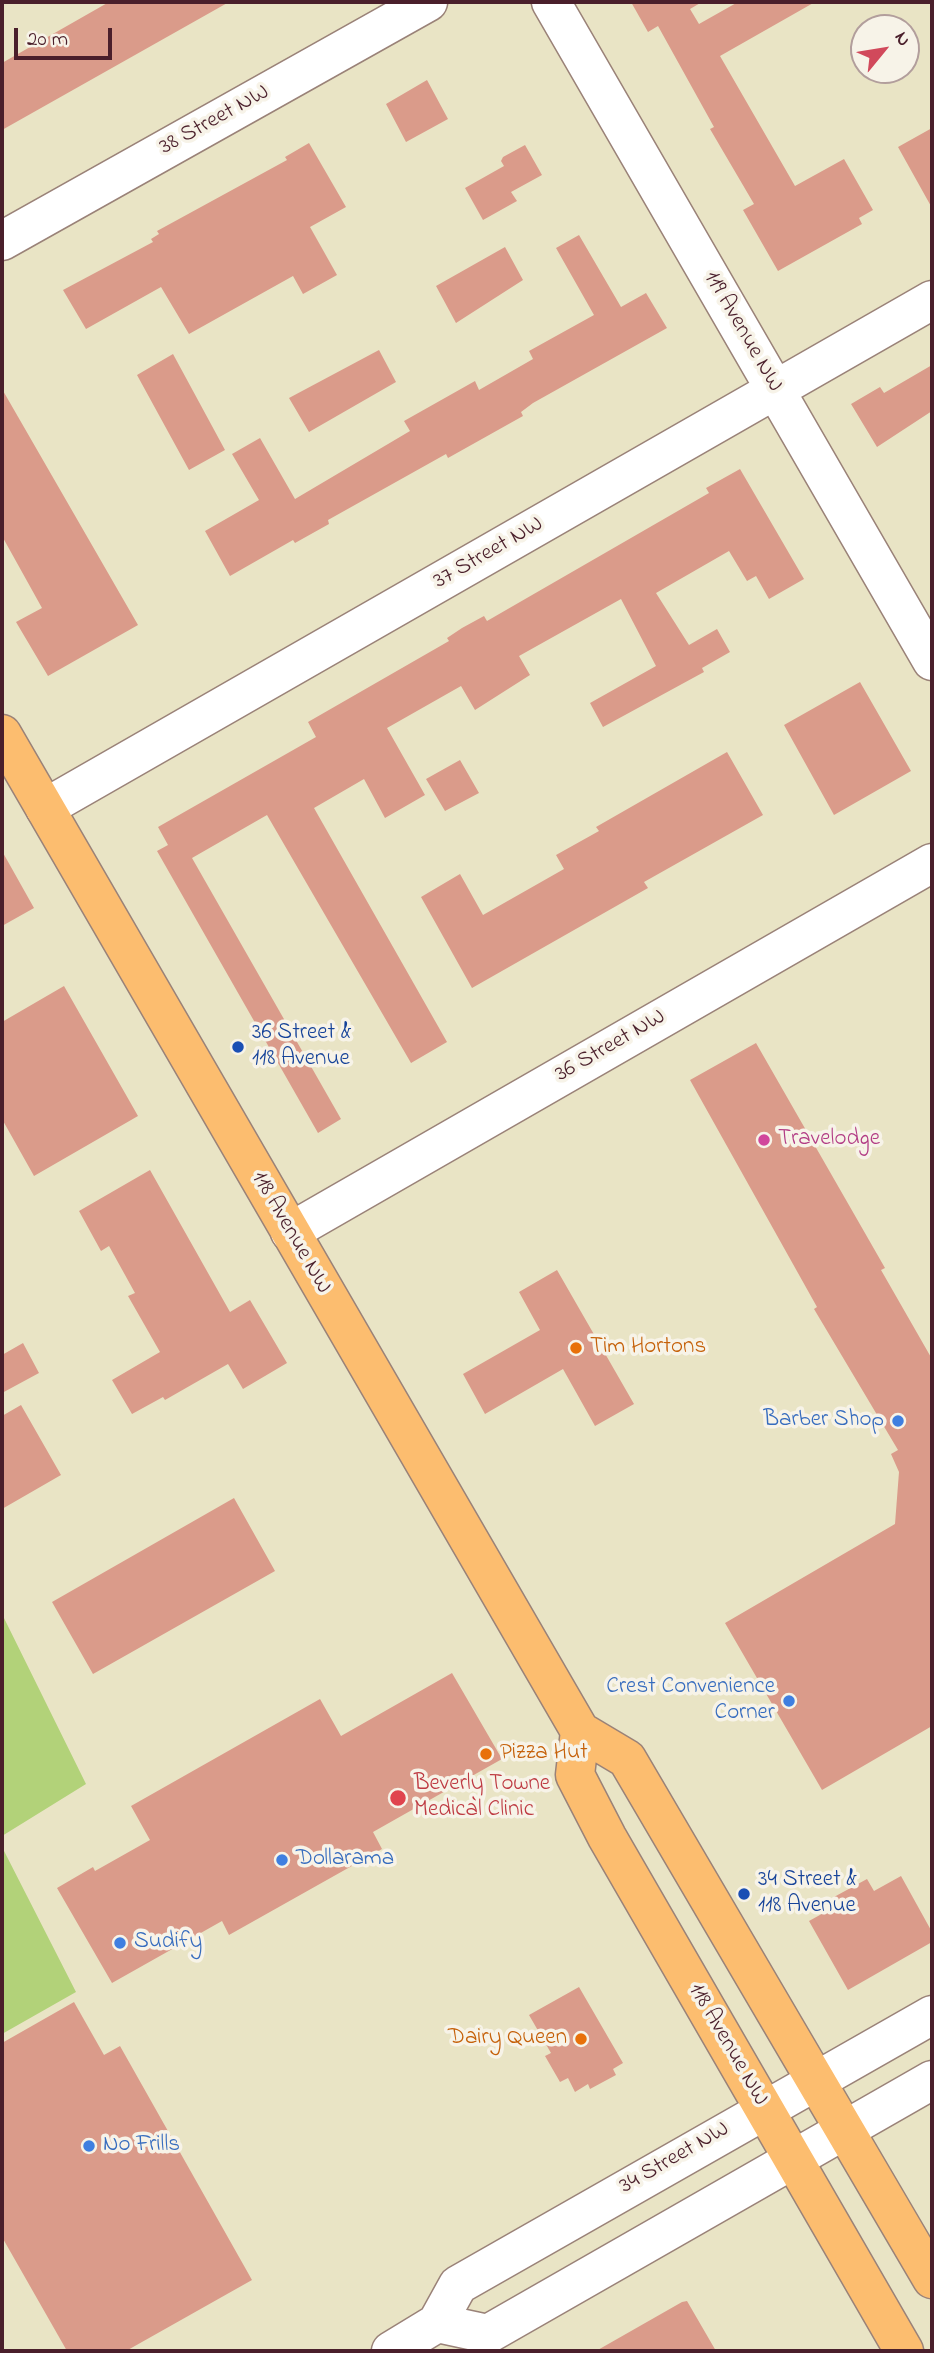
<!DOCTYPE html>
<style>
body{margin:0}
#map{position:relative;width:934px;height:2353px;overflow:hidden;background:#e9e4c5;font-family:"Indie Flower",sans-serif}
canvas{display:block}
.frame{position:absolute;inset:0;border:4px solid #4a1f2b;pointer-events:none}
.north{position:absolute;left:850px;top:14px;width:70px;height:70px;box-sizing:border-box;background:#f7f3e8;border:2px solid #b29e9c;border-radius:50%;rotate:60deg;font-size:19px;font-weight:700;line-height:28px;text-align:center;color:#4a1f2b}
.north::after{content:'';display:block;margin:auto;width:24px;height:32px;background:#d1495b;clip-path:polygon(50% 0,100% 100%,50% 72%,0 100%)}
.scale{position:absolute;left:14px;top:28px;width:98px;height:32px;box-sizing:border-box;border:4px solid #4a1f2b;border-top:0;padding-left:9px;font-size:21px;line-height:24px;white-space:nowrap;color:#4a1f2b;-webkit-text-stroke:5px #f7f3e8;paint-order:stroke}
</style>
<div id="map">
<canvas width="934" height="2353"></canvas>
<div class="frame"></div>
<div class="north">N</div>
<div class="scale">20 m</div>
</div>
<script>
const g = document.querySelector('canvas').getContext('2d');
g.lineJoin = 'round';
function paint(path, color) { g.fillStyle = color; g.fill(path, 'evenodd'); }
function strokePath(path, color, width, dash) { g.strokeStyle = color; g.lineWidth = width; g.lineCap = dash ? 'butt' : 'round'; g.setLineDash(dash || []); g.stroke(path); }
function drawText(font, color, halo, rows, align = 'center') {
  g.font = font + ' "Indie Flower",sans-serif'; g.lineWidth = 7; g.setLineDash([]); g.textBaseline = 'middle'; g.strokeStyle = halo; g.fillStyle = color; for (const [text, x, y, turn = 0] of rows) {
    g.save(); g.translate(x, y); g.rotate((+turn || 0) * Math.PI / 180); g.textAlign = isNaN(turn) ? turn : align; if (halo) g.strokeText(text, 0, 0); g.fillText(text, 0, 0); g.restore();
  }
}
const green = new Path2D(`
 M 2,1614 L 86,1784 L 2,1836 Z
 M 2,1847 L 76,1992 L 2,2034 Z`);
const building = new Path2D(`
 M 109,2 L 229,2 L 2,130 L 2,63 Z
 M 631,2 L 702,2 L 690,9 L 699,24 L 738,2 L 815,2 L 720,56 L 795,186 L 844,159 L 873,210 L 859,218 L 862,224 L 778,271 L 743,210 L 754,204 L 710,129 L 714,127 L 658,26 L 648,32 Z
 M 427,80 L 448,119 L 406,142 L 386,104 Z
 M 932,128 L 932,208 L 898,147 Z
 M 309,143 L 346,207 L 310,227 L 337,275 L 303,294 L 293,276 L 189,334 L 161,287 L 86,329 L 63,290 L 153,242 L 151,239 L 159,234 L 157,231 L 287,160 L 285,157 Z
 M 525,145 L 542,175 L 511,192 L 517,201 L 483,220 L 465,188 L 504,166 L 501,161 L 503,157 Z
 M 579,235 L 621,307 L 646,293 L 667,328 L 533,403 L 521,412 L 523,416 L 448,458 L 446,454 L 328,520 L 329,524 L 295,543 L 293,540 L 230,576 L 205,531 L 259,500 L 232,454 L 260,438 L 295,499 L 410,431 L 404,421 L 475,381 L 479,390 L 533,359 L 529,351 L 594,315 L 556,248 Z
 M 505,247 L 523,280 L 456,323 L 436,286 Z
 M 379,350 L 396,382 L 309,432 L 289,398 Z
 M 173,354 L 225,450 L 189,470 L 137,375 Z
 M 932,365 L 932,411 L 877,447 L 851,404 L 880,387 L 884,393 Z
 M 2,389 L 138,625 L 48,676 L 16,622 L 42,608 L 2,536 Z
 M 740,469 L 804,579 L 769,599 L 756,576 L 747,581 L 729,551 L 656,593 L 689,645 L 717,629 L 730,652 L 702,668 L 704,672 L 603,727 L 590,703 L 656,666 L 621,599 L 519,656 L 530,675 L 475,710 L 461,686 L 387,728 L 425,795 L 385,818 L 364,779 L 314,808 L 447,1042 L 411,1063 L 267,815 L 192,858 L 341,1119 L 318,1133 L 157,851 L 168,845 L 158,827 L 316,737 L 308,722 L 449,641 L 447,638 L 462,628 L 484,616 L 487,621 L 709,493 L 706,488 Z
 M 860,682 L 911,771 L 834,815 L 784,725 Z
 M 727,752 L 763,815 L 644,882 L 648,888 L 472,988 L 421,897 L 460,874 L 483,915 L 564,869 L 556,855 L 599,831 L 596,827 Z
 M 460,760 L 479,793 L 445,811 L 426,779 Z
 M 2,851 L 34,908 L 2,926 Z
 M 64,986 L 138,1116 L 34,1176 L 2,1119 L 2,1022 Z
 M 756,1043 L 885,1268 L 881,1270 L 932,1359 L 932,1726 L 822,1790 L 725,1623 L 895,1524 L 899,1472 L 891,1454 L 898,1450 L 814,1309 L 817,1307 L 690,1080 Z
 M 150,1170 L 230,1312 L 250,1300 L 287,1363 L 243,1389 L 228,1364 L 165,1400 L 163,1397 L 132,1414 L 112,1380 L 160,1352 L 128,1296 L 135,1293 L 109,1246 L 101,1251 L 79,1211 Z
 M 557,1270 L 634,1404 L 595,1426 L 563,1369 L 485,1414 L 463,1374 L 540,1330 L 519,1292 Z
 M 23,1343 L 39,1373 L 2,1393 L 2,1355 Z
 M 21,1405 L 61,1475 L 2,1509 L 2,1416 Z
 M 234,1498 L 275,1571 L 93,1674 L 52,1602 Z
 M 452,1673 L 502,1759 L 373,1832 L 382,1849 L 229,1935 L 222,1921 L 112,1983 L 57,1888 L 93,1867 L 95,1871 L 150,1840 L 131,1806 L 320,1699 L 341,1736 Z
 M 901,1876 L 932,1932 L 932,1942 L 848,1990 L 809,1921 L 838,1905 L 834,1897 L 867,1879 L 874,1891 Z
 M 579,1987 L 623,2063 L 613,2069 L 616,2075 L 590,2089 L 588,2084 L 575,2092 L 568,2078 L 560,2082 L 545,2056 L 551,2053 L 529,2015 Z
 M 74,2002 L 104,2055 L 120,2046 L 252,2280 L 126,2351 L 67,2351 L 2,2237 L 2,2043 Z
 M 687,2301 L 716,2351 L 596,2351 L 682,2302 Z`);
const minor = new Path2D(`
 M 551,2 L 932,661
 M 2,241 L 428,2
 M 45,808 L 932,300
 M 290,1232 L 932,863
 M 437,2323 L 488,2334 L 932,2080
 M 391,2351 L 437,2323 L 458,2285 L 932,2015`);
const major = new Path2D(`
 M 2,734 L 580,1731 L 627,1759 L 932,2279
 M 580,1731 L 575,1775 L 607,1837 L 904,2351`);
const markers = [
 [238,1047,7,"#1a4fb4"],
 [764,1140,7,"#d1479c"],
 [576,1348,7,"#e8710a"],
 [898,1421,7,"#3f7fe0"],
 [789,1701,7,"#3f7fe0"],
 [486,1754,7,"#e8710a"],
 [398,1798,9,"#e0444e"],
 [282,1860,7,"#3f7fe0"],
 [744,1894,7,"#1a4fb4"],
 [120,1943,7,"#3f7fe0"],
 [581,2039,7,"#e8710a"],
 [89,2146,7,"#3f7fe0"]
];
const streetNames = [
 ["38 Street NW",215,121,-29],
 ["119 Avenue NW",742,332,60],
 ["37 Street NW",489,554,-30],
 ["36 Street NW",611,1047,-30],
 ["118 Avenue NW",290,1233,60],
 ["118 Avenue NW",727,2045,60],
 ["34 Street NW",675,2159,-30]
];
const transitNames = [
 ["36 Street &",252,1034],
 ["118 Avenue",252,1060],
 ["34 Street &",758,1881],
 ["118 Avenue",758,1907]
];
const hotelNames = [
 ["Travelodge",778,1140]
];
const foodNames = [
 ["Tim Hortons",590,1348],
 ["Pizza Hut",500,1754],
 ["Dairy Queen",567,2039,"right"]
];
const shopNames = [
 ["Barber Shop",884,1421,"right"],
 ["Crest Convenience",775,1688,"right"],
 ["Corner",775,1714,"right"],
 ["Dollarama",296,1860],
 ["Sudify",134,1943],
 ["No Frills",103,2146]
];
const healthNames = [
 ["Beverly Towne",414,1785],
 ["Medical Clinic",414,1811]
];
paint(green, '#b2d279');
paint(building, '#da9b8a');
strokePath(minor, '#9a8278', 41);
strokePath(major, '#9a8278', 41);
strokePath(minor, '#fff', 38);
strokePath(major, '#fcbd6f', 38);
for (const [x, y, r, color] of markers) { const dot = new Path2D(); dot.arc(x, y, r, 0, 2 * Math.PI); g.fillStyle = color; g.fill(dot); strokePath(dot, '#f7f3e8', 2.5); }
drawText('23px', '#4a1f2b', '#f7f3e8', streetNames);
drawText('23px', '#164399', '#f7f3e8', transitNames, 'left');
drawText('23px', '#b23c85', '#f7f3e8', hotelNames, 'left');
drawText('23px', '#c56008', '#f7f3e8', foodNames, 'left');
drawText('23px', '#366cbe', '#f7f3e8', shopNames, 'left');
drawText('23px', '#be3a42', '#f7f3e8', healthNames, 'left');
</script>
